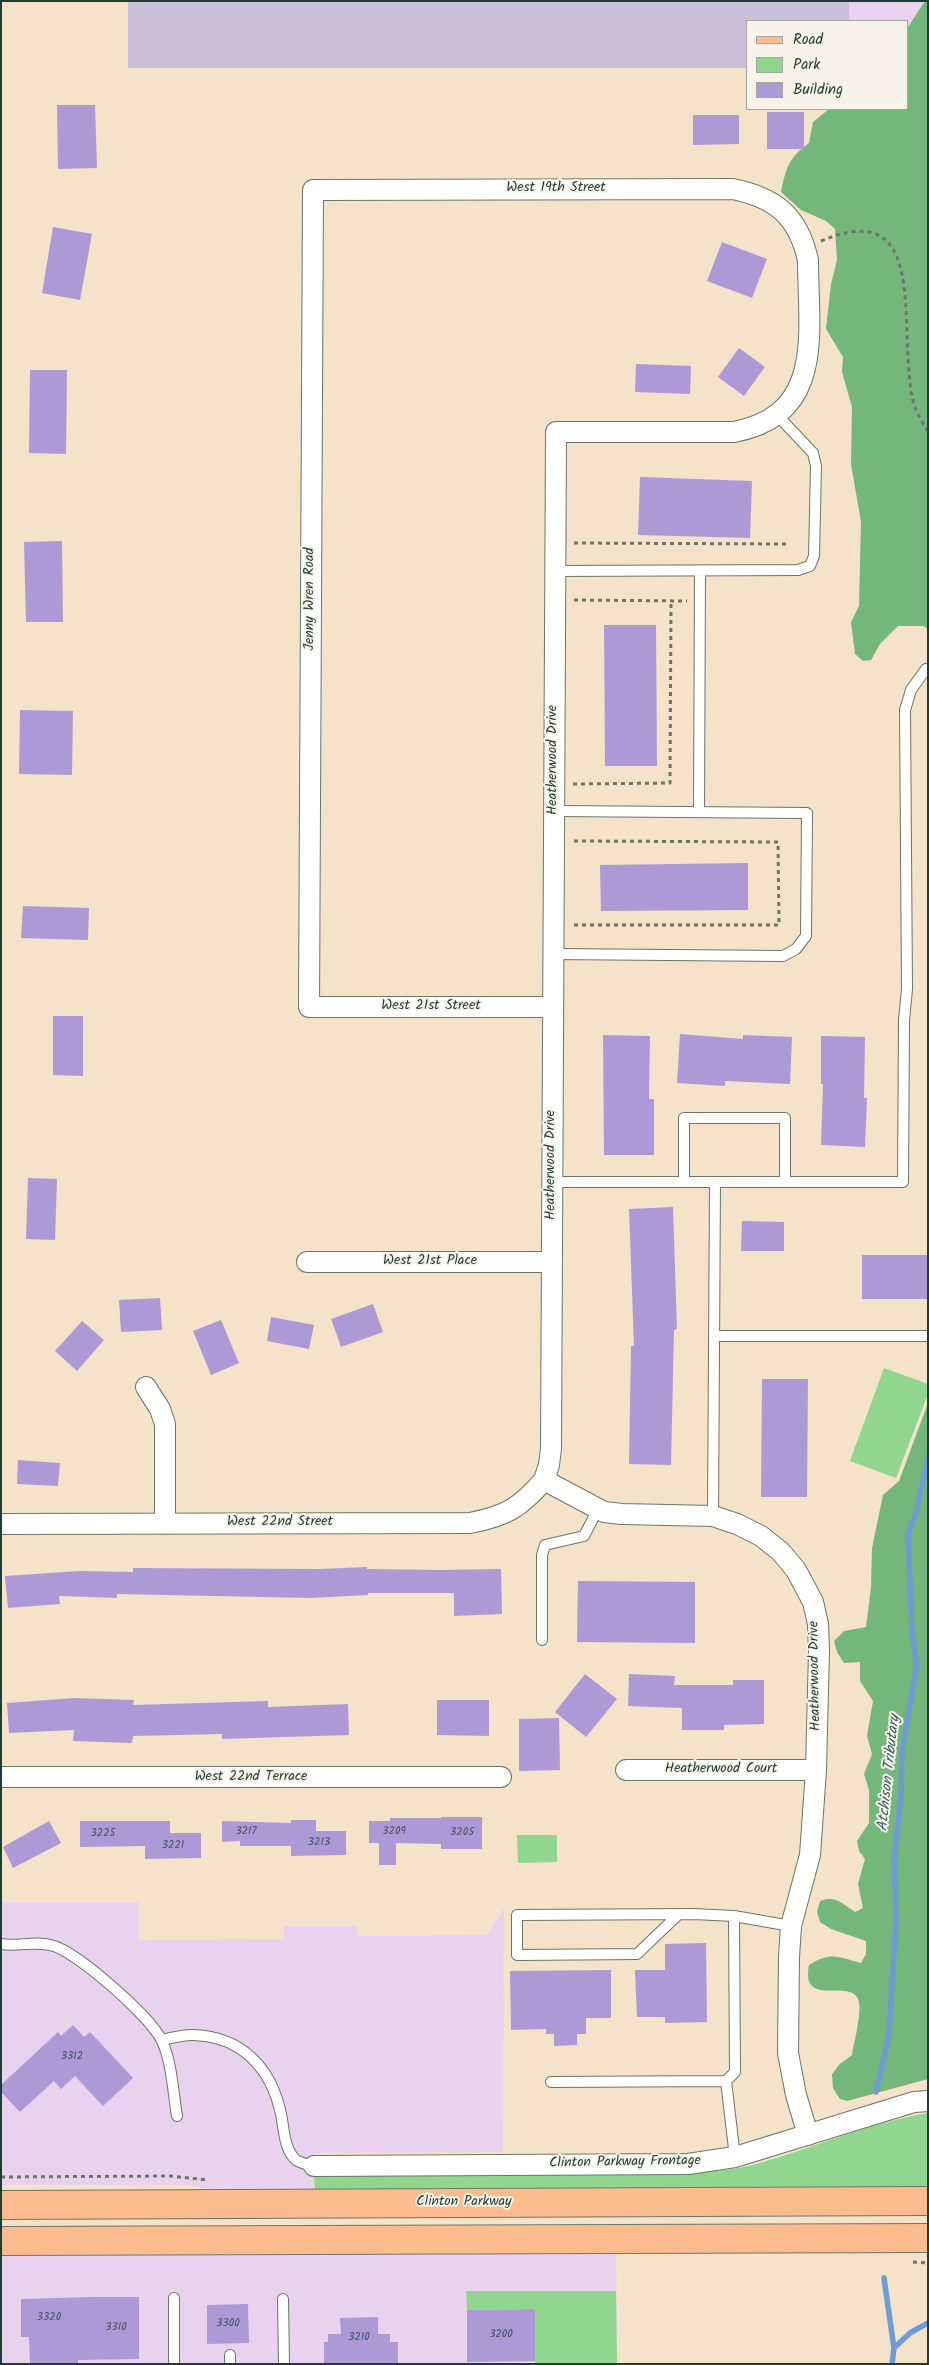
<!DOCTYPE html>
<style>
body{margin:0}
#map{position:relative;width:929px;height:2365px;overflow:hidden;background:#f4e2c9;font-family:Kalam,sans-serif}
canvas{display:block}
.frame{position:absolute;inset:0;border:2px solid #1f3d34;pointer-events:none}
.legend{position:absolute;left:746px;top:20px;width:162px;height:90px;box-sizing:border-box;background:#f7f3e8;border:1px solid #a1aaa0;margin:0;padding:6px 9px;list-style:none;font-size:15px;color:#1f3d34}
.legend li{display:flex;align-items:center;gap:10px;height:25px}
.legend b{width:25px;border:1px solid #a1aaa0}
</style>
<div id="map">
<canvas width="929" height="2365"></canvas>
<div class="frame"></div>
<ul class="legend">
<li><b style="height:6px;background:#fbbb8d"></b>Road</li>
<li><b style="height:14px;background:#90d68f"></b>Park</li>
<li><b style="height:14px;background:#ac9ad6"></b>Building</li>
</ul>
</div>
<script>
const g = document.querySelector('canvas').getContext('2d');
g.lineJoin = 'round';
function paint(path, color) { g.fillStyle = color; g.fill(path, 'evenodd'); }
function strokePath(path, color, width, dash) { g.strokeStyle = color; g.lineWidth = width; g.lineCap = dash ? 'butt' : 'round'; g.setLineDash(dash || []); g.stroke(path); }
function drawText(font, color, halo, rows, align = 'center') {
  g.font = font + ' Kalam,sans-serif'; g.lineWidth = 4; g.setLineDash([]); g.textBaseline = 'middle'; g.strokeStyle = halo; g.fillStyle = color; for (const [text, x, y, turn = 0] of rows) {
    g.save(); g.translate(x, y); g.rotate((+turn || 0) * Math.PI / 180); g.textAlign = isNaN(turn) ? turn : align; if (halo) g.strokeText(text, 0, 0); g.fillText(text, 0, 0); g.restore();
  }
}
const built = new Path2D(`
 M 849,1 L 928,1 L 908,66 L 908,21 L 849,21 Z
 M 1,1902 L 139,1902 L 139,1940 L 284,1939 L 284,1926 L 357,1926 L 357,1936 L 487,1935 L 504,1908 L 503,2152 L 315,2153 L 314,2192 L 226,2192 L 189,2185 L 1,2185 Z
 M 616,2250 L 617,2364 L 1,2364 L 1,2252 Z`);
const industrial = new Path2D(`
 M 128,1 L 849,1 L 849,21 L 748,21 L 748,68 L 128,68 Z`);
const green = new Path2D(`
 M 884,1368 L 928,1384 L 928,1394 L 896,1478 L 850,1461 Z
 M 517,1835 L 557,1835 L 557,1862 L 518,1863 Z
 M 928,2113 L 928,2190 L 315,2192 L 314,2176 L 692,2173 C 714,2171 735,2170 756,2164 C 813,2148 869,2123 928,2113 Z
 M 466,2291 L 616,2291 L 617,2364 L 535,2364 L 535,2309 L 467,2310 Z`);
const forest = new Path2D(`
 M 925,1 L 928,1 L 928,629 L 923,626 L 898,626 L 880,644 L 871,660 L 863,661 L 855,654 L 851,622 L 859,606 L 861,522 L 851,464 L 852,407 L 842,372 L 843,357 L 826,329 L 831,284 L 837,260 L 835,229 L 826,221 L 801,210 L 781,192 C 786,167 789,158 809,143 L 813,122 L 829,109 L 908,109 L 908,27 Z
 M 928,1403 L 928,2079 L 847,2101 L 840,2099 L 833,2088 L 832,2074 L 840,2064 L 852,2055 C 854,2042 864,2006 857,1997 C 845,1980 801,2007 809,1965 C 831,1951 838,1957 861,1963 L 866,1954 L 866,1941 L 831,1929 L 820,1922 L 817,1912 L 820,1901 C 835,1895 842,1903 855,1912 L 863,1908 L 858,1884 L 865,1859 L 859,1851 L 857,1841 L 869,1823 L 869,1790 L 864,1774 L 872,1754 L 867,1736 L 873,1701 L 860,1681 L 860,1662 L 844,1663 L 837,1652 L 834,1641 L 844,1631 L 866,1627 L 871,1587 L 872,1548 L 883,1495 L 899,1481 Z`);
const stream = new Path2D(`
 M 876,2092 L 889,2034 L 896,1920 L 894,1859 L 901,1796 L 902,1751 L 917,1664 L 912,1633 L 908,1533 L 916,1513 L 928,1458
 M 884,2278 L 894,2348 L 892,2364
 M 894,2348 L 910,2333 L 928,2323`);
const building = new Path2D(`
 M 57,105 L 95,105 L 97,168 L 58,169 Z
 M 767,112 L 804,112 L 804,149 L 767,149 Z
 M 693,115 L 739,115 L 739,144 L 693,145 Z
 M 53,227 L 92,234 L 80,300 L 42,293 Z
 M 722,242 L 767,259 L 752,298 L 707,281 Z
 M 739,348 L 765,367 L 744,396 L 718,377 Z
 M 636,364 L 691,366 L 690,394 L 635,392 Z
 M 30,370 L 67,370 L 66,454 L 29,453 Z
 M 640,477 L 752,481 L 750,538 L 638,535 Z
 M 62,541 L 63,622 L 26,622 L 24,542 Z
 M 604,625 L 656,625 L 657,766 L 605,766 Z
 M 20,710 L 73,711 L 72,775 L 19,774 Z
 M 748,863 L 748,910 L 601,911 L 600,865 Z
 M 23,906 L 89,908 L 88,940 L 21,938 Z
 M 53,1016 L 83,1016 L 83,1076 L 53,1075 Z
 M 680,1034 L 743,1039 L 743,1035 L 792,1037 L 790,1084 L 725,1081 L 725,1086 L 677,1083 Z
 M 603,1035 L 650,1036 L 649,1099 L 654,1099 L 654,1155 L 604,1155 Z
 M 821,1036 L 865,1037 L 864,1098 L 867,1098 L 865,1147 L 821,1145 L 823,1084 L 821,1084 Z
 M 28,1178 L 57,1179 L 55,1240 L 26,1239 Z
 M 673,1207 L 677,1329 L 674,1330 L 671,1465 L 629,1464 L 631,1346 L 634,1346 L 629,1209 Z
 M 742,1221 L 784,1222 L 784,1251 L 741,1251 Z
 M 862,1255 L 928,1255 L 928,1299 L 862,1299 Z
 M 160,1298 L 162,1330 L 121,1332 L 119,1300 Z
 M 373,1304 L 383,1332 L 341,1347 L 331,1319 Z
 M 271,1317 L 314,1325 L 309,1349 L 267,1341 Z
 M 221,1320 L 239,1363 L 211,1375 L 193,1331 Z
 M 82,1321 L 104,1340 L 77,1371 L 55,1351 Z
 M 762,1379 L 808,1379 L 807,1497 L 761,1497 Z
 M 18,1460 L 60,1463 L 58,1486 L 17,1484 Z
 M 367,1567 L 367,1569 L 440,1570 L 501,1569 L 502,1614 L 454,1616 L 454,1593 L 368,1593 L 368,1595 L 311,1598 L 117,1594 L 117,1598 L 59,1596 L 60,1604 L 8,1608 L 5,1576 L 80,1571 L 133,1572 L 133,1568 L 318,1569 Z
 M 578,1581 L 695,1582 L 695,1643 L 577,1642 Z
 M 585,1674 L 617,1699 L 586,1737 L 555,1712 Z
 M 629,1674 L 675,1676 L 674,1685 L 733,1685 L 733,1680 L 764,1680 L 764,1724 L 724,1725 L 724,1730 L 682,1730 L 682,1708 L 628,1706 Z
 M 75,1698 L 134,1700 L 133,1705 L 268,1701 L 268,1707 L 348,1704 L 349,1735 L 222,1739 L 222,1734 L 133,1736 L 132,1743 L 73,1741 L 74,1730 L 9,1733 L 7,1703 Z
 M 437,1700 L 489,1700 L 489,1736 L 437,1735 Z
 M 559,1718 L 560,1770 L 519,1771 L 519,1719 Z
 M 441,1817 L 482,1817 L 482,1849 L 441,1849 L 441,1844 L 396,1843 L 396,1865 L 379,1865 L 379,1843 L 369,1843 L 369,1821 L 390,1821 L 390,1818 L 441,1818 Z
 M 291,1820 L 316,1820 L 316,1831 L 346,1831 L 346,1855 L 291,1856 L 291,1846 L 240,1846 L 240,1841 L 222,1842 L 222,1821 L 291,1823 Z
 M 49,1821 L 61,1843 L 13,1868 L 3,1847 Z
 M 80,1821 L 170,1821 L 170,1833 L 201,1833 L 201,1858 L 145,1859 L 145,1846 L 80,1847 Z
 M 706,1943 L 707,2022 L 665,2023 L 665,2017 L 637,2017 L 635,1970 L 665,1970 L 665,1944 Z
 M 611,1970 L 611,2018 L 586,2018 L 586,2034 L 577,2034 L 577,2045 L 554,2046 L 554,2034 L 546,2034 L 546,2029 L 511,2030 L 510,1971 Z
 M 73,2025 L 84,2037 L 90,2032 L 133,2078 L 103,2106 L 75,2076 L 61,2089 L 54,2081 L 20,2112 L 1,2092 L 1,2085 L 58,2032 L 61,2036 Z
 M 93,2297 L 139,2297 L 139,2359 L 78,2360 L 78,2364 L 30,2364 L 29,2337 L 21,2337 L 21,2299 Z
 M 248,2304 L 249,2343 L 207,2344 L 207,2305 Z
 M 535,2309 L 535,2361 L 467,2362 L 467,2310 Z
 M 378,2317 L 378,2334 L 390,2334 L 390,2342 L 398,2342 L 398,2364 L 324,2364 L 324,2342 L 328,2342 L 328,2334 L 341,2334 L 340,2318 Z`);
const path = new Path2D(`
 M 821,241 C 929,195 898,321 912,396 C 914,409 921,420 928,431
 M 574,543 L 787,544
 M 574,600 L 687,601
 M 573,784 L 670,783 L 671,601
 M 574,841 L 778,842 L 779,925 L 574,925
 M 1,2177 L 170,2176 L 208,2180
 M 913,2262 L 928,2263`);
const lane = new Path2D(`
 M 555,571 L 798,570 L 810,566 L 814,556 L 816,466 L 813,453 L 777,415
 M 699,812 L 700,571
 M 553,954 L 783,956 L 796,949 L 806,936 L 807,813 L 554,811
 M 552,1182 L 903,1182 L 904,1020 L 907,989 L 905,710 L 911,690 L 926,669
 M 684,1182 L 684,1118 L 785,1118 L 785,1182
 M 714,1336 L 928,1336
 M 713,1516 L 715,1182
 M 542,1640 L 542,1555 L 545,1545 L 584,1536 L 598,1509
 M 679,1914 L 637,1954 L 517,1955 L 517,1915 L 694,1914 L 734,1916
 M 1,1944 C 19,1947 36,1940 54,1946 C 79,1954 151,2017 162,2041 C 172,2063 173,2092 177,2116
 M 162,2040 C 171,2038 182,2035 192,2035 C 241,2036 271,2067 281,2114 C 284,2128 284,2150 296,2160 C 301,2163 309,2165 314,2166
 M 551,2082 L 726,2081
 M 735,2157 L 726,2081 L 735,2072 L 734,1916 L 791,1926
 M 174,2298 L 174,2364
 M 283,2299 L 284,2364
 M 230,2355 L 230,2364`);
const street = new Path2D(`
 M 553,1007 L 309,1007 L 313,190 L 733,189 C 776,198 798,216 808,260 C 808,331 826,415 734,432 L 556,432 L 551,1448 L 549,1465 L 544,1480 L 604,1512 L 622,1514 L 713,1516 L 737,1524 L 761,1536 L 781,1552 L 796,1570 L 813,1602 L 818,1624 L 819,1651 L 816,1770 L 810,1855 L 791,1926 L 789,1957 L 788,2053 L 796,2095 L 808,2135
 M 307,1262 L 552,1262
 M 146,1387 L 160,1409 L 165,1424 L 165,1524
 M 1,1524 L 470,1523 C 506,1516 520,1508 544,1480
 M 626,1770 L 816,1770
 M 1,1777 L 501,1777
 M 314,2166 L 688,2164 L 735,2157 L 914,2102 L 928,2101`);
const primary = new Path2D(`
 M 1,2205 L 928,2201
 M 1,2241 L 928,2238`);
const numberNames = [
 ["3217",246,1832],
 ["3209",394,1832],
 ["3205",462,1833],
 ["3225",103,1834],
 ["3213",319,1843],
 ["3221",173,1846],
 ["3312",72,2057],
 ["3320",49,2318],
 ["3300",228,2324],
 ["3310",116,2328],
 ["3200",501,2335],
 ["3210",359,2338]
];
const streetNames = [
 ["West 19th Street",556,189],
 ["Jenny Wren Road",311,599,-90],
 ["Heatherwood Drive",554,760,-90],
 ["West 21st Street",431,1007],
 ["Heatherwood Drive",552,1165,-90],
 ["West 21st Place",430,1262],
 ["West 22nd Street",280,1523],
 ["Heatherwood Drive",816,1676,-91],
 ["Heatherwood Court",721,1770],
 ["West 22nd Terrace",251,1778],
 ["Clinton Parkway Frontage",625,2163,-1],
 ["Clinton Parkway",464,2203]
];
const waterNames = [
 ["Atchison Tributary",890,1773,-84]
];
paint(built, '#e9d2ed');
paint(industrial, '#c9bfd7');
paint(green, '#90d68f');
paint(forest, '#74b77a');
strokePath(stream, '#6d9cd6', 5.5);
paint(building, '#ac9ad6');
strokePath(lane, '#6a7768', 12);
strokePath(street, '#6a7768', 22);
strokePath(primary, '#6a7768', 30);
strokePath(path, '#6a7768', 3, [4, 4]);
strokePath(lane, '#fff', 10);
strokePath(street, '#fff', 20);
strokePath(primary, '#fbbb8d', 28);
drawText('11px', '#42545c', null, numberNames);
drawText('14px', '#1f3d34', '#f7f3e8', streetNames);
drawText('italic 15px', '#365a65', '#f7f3e8', waterNames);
</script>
